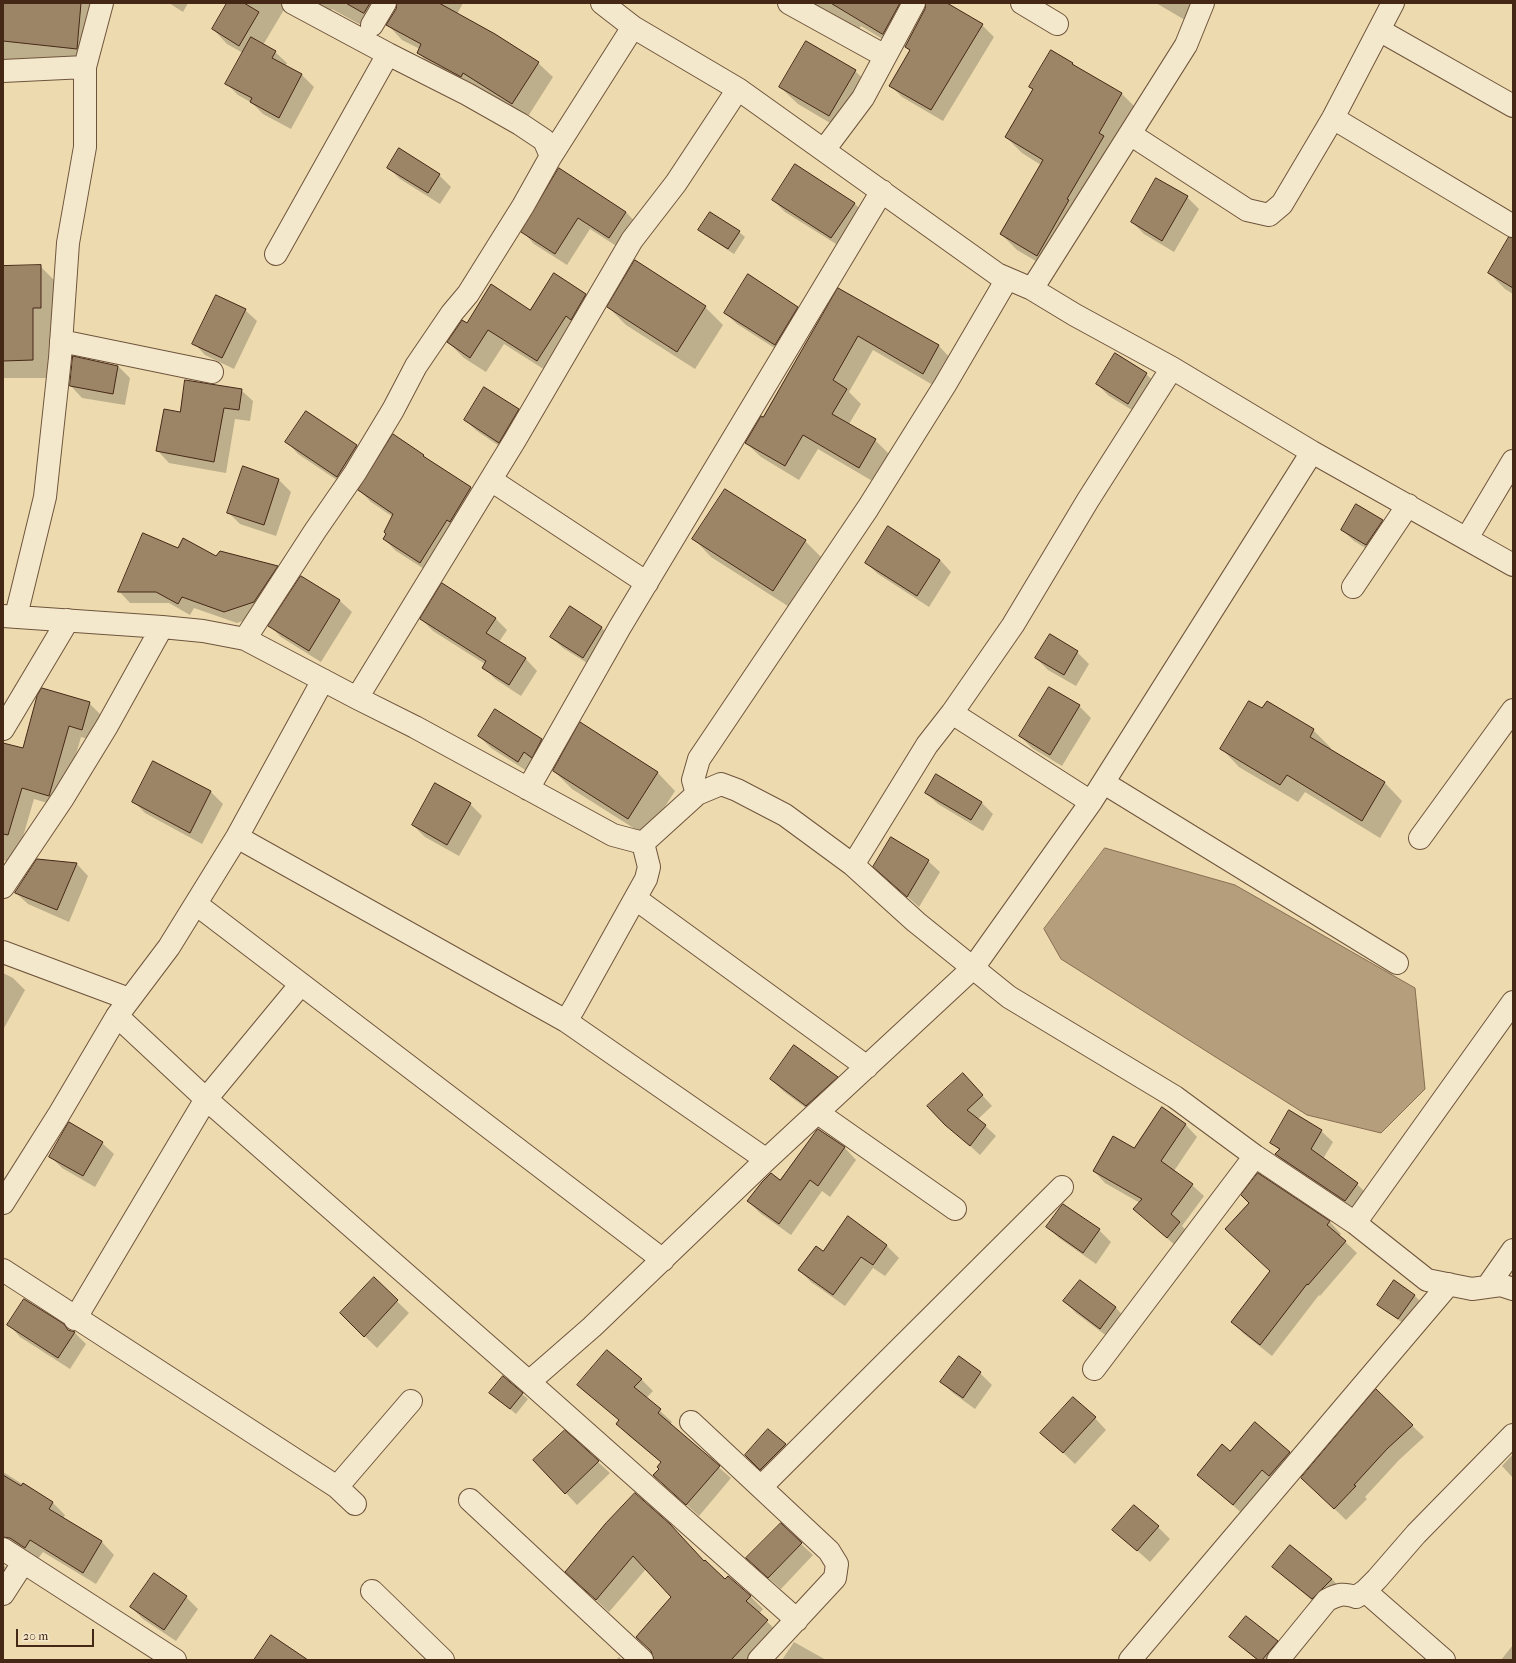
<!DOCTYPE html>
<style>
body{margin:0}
#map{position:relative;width:1516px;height:1663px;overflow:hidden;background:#eddbaf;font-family:"IM FELL French Canon",serif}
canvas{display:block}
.frame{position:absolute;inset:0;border:4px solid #452716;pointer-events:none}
.scale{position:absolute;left:16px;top:1629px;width:78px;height:18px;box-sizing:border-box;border:2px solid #452716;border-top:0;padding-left:5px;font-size:12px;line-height:14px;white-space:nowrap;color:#452716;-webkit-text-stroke:3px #f3e8cb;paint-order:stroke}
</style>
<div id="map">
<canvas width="1516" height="1663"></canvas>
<div class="frame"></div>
<div class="scale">20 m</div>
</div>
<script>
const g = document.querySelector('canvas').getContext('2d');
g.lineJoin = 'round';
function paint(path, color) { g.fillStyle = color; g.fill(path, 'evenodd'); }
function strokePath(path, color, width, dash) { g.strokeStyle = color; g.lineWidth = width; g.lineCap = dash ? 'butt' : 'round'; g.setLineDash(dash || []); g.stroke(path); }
const water = new Path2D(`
 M 1105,848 L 1235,885 L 1415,988 L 1425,1089 L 1381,1133 L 1307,1115 L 1061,959 L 1044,929 Z`);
const shadow = new Path2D(`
 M 3,3 L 97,3 L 92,63 L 36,58 L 36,65 L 3,63 Z
 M 169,3 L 188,3 L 183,12 Z
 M 228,3 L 288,3 L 263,45 L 275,52 L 287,63 L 285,66 L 302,75 L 314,87 L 291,129 L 263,114 L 252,103 L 238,95 L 227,84 L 243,53 L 227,44 L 213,29 Z
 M 305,3 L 463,3 L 457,14 L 538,63 L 553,77 L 527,118 L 478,87 L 476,91 L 433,67 L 418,53 L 420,49 L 402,40 L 388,25 L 398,6 L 393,7 L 372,31 L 332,9 L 329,14 Z
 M 811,3 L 923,3 L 927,7 L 927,3 L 945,3 L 982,25 L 994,37 L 943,121 L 902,97 L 891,86 L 910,51 L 906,47 L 926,7 L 923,8 L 899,49 L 861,26 L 858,30 Z
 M 1156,3 L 1201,3 L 1190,23 Z
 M 1072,64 L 1077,69 L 1122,94 L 1138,110 L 1053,271 L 1017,250 L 1001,234 L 1041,165 L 1022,153 L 1006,137 L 1034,90 L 1031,87 Z
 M 855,71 L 873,88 L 847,133 L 798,104 L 780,87 Z
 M 399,150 L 439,175 L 451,187 L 440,204 L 400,179 L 388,167 Z
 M 559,169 L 626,212 L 637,224 L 621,249 L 590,229 L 567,265 L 534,244 L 523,232 Z
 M 1187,197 L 1199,209 L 1174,252 L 1144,234 L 1132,222 Z
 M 773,200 L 854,203 L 866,215 L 844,249 L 785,212 Z
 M 700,230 L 739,232 L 745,237 L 734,254 L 705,235 Z
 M 1513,257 L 1513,294 L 1505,289 L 1489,273 Z
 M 635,262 L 705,307 L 723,325 L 695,369 L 626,325 L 608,307 Z
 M 40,266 L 58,284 L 59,325 L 50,325 L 50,378 L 3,378 L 3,267 Z
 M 839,289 L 939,346 L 953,361 L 938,388 L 873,350 L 849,392 L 861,404 L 849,424 L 875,440 L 890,455 L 874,482 L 818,449 L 799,480 L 761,457 L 746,443 L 763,418 Z
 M 585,295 L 601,310 L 553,375 L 504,344 L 486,372 L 464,358 L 448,342 L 467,324 L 531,311 Z
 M 797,308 L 809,319 L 787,356 L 737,324 L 725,313 Z
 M 245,310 L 257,321 L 234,369 L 205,355 L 194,343 Z
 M 118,366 L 130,378 L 125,405 L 82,398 L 71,386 Z
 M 1146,374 L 1158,385 L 1140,415 L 1109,396 L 1097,384 Z
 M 241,390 L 253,401 L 250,421 L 235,419 L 226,473 L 169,463 L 158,451 L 181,413 Z
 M 518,410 L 530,422 L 511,454 L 477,431 L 465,420 Z
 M 306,413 L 357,446 L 368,457 L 349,488 L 298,454 L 287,442 Z
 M 423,455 L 431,463 L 471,488 L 482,500 L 432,574 L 396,551 L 384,539 L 393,517 L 371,502 L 359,490 Z
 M 243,468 L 279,480 L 291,492 L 276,536 L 240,524 L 228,512 Z
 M 1382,521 L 1394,533 L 1378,556 L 1354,541 L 1342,530 Z
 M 694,539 L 805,541 L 823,559 L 791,608 L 711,557 Z
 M 178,549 L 217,557 L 277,567 L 289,578 L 266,613 L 237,623 L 194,608 L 190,615 L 169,603 L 130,603 L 119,591 Z
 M 940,560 L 951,572 L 929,607 L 878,574 L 866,563 Z
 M 301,577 L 340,601 L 352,612 L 321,662 L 281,637 L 270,626 Z
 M 495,618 L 507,630 L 499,642 L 526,659 L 537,671 L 521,696 L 495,679 L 483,667 L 485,664 L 433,631 L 421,619 Z
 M 602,628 L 613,639 L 595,668 L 563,648 L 551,637 Z
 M 1077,652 L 1089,664 L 1076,686 L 1048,670 L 1036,658 Z
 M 89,703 L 101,715 L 94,741 L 81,737 L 61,807 L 34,799 L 15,864 L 3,860 L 3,744 L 23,749 Z
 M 1079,706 L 1091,718 L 1062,766 L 1032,748 L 1020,736 Z
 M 1262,710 L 1313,730 L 1331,748 L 1330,750 L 1385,783 L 1402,801 L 1380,838 L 1305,792 L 1298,802 L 1239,767 L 1222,749 Z
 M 581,724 L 658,773 L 675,791 L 646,836 L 572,789 L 554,771 Z
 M 479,736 L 542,740 L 553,751 L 530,773 L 491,748 Z
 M 153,763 L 211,792 L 223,804 L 202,844 L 145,813 L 134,802 Z
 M 937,775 L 982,803 L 993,814 L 983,831 L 938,804 L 926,793 Z
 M 470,804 L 482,816 L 459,856 L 425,837 L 413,825 Z
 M 928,861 L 940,872 L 919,907 L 886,878 Z
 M 77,864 L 88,876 L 69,922 L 28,904 L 16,893 Z
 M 3,973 L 13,978 L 25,990 L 3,1030 Z
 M 837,1077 L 848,1089 L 818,1117 L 783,1091 L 771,1079 Z
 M 973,1085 L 992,1106 L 978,1119 L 996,1136 L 980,1155 L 946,1124 Z
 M 1162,1109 L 1186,1125 L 1197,1137 L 1174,1171 L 1192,1185 L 1204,1196 L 1182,1226 L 1191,1235 L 1179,1249 L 1135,1209 L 1140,1203 L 1105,1183 L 1094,1171 L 1135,1149 Z
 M 819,1130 L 845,1148 L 856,1160 L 830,1197 L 822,1191 L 791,1235 L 760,1213 L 748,1201 L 781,1182 Z
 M 1321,1131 L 1333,1142 L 1323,1159 L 1357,1184 L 1369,1196 L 1357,1212 L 1288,1166 L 1276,1154 L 1280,1151 L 1272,1143 Z
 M 102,1143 L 114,1154 L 95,1187 L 62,1168 L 50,1156 Z
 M 1259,1175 L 1330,1222 L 1341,1234 L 1339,1236 L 1357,1253 L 1320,1296 L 1319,1295 L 1272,1356 L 1244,1334 L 1232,1322 L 1271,1271 L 1250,1203 Z
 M 1063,1205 L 1099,1230 L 1111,1242 L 1096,1264 L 1059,1238 L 1047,1227 Z
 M 849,1218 L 887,1246 L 899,1258 L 885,1276 L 873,1268 L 845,1306 L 811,1282 L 799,1270 L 823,1253 Z
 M 374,1279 L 409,1313 L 377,1348 L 353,1325 Z
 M 1080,1281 L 1116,1308 L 1127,1320 L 1112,1340 L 1076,1313 L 1064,1301 Z
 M 1414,1295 L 1420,1301 L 1404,1324 L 1378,1305 Z
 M 9,1325 L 69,1331 L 75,1333 L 86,1344 L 70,1369 L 20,1337 Z
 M 959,1358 L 980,1373 L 992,1385 L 975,1409 L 953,1393 L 941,1382 Z
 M 641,1379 L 653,1391 L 646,1398 L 672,1422 L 670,1425 L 731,1478 L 699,1516 L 654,1475 L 660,1469 L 662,1463 L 629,1436 L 617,1424 L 620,1421 L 579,1385 Z
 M 1376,1391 L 1424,1437 L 1399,1460 L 1365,1497 L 1367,1499 L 1346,1520 L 1314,1489 Z
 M 490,1393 L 522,1394 L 528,1399 L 516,1414 Z
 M 1095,1418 L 1106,1430 L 1075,1464 L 1054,1444 Z
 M 768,1430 L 797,1456 L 773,1481 L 758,1467 Z
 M 565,1432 L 610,1473 L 577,1505 L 566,1493 Z
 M 1230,1452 L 1289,1452 L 1301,1464 L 1245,1516 L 1198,1475 Z
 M 1513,1454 L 1513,1478 L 1502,1466 Z
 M 3,1472 L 53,1503 L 65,1515 L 63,1519 L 102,1542 L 114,1555 L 96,1584 L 43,1552 L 37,1560 L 3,1561 Z
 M 607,1524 L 705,1562 L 725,1581 L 750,1596 L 763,1609 L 759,1614 L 780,1634 L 756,1660 L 655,1660 L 672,1597 L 646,1569 L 609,1612 L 579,1584 Z
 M 1158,1527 L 1170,1539 L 1150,1562 L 1114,1530 Z
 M 801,1544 L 813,1555 L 781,1589 L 759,1570 Z
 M 1290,1546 L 1332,1579 L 1343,1591 L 1324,1610 L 1285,1578 L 1274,1567 Z
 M 3,1563 L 3,1565 L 18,1579 L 3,1606 Z
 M 186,1597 L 198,1609 L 176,1641 L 143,1619 L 131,1607 Z
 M 1230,1636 L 1277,1641 L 1289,1653 L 1283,1660 L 1257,1660 Z
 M 794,1642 L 826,1660 L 782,1660 Z
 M 1513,1645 L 1513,1660 L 1501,1660 Z
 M 619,1657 L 622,1660 L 616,1660 Z`);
const building = new Path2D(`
 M 3,3 L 81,3 L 77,49 L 3,41 Z
 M 227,3 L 244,3 L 259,12 L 239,46 L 212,29 Z
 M 346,3 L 370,3 L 364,13 Z
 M 397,3 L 439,3 L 495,34 L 539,62 L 512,104 L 463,73 L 461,77 L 417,53 L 421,44 L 386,25 L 396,9 Z
 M 831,3 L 900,3 L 883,34 Z
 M 926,3 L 947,3 L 983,24 L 931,110 L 889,86 L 910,50 L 905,47 L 925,9 Z
 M 251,37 L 276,51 L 272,58 L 302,74 L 279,118 L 250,102 L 252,98 L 225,84 Z
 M 806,41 L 856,70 L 829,116 L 779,87 Z
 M 1051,50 L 1073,63 L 1072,64 L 1122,93 L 1099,133 L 1104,136 L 1067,199 L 1069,200 L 1037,256 L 1000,234 L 1043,160 L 1005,137 L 1033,89 L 1029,87 Z
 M 399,148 L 440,174 L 428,193 L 387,168 Z
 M 795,164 L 855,203 L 831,238 L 772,200 Z
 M 559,168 L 626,212 L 609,238 L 578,218 L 555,254 L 521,232 Z
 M 1156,178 L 1188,196 L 1162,241 L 1131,222 Z
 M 710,212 L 740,231 L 728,249 L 698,230 Z
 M 1509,237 L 1513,238 L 1513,288 L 1488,273 Z
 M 635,260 L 706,306 L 677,352 L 607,307 Z
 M 41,265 L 41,308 L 33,308 L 33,360 L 3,361 L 3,266 Z
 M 554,273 L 586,294 L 571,320 L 566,316 L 537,361 L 488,330 L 470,358 L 447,342 L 462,320 L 467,323 L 491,284 L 530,310 Z
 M 748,274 L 798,307 L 775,345 L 724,313 Z
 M 838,288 L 939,345 L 923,374 L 858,336 L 833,380 L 847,389 L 832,414 L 876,439 L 859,468 L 803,435 L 785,466 L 745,443 L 761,416 L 763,417 Z
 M 216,295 L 246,309 L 222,358 L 192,344 Z
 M 1115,353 L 1147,373 L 1128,404 L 1096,384 Z
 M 73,356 L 118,366 L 113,394 L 70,386 Z
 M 185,380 L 242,389 L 239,410 L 224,408 L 214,462 L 156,451 L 164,409 L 180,412 Z
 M 484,387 L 519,409 L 499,443 L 464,420 Z
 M 306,411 L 357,445 L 337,477 L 285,442 Z
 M 393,434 L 424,455 L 423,456 L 471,487 L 450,522 L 447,520 L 420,563 L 383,539 L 386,534 L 384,532 L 393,514 L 358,490 Z
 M 243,466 L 279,479 L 264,525 L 227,513 Z
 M 725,489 L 806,540 L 773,591 L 692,539 Z
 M 1356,504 L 1383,520 L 1366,545 L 1341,530 Z
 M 888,526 L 940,560 L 917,596 L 865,563 Z
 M 143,533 L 178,548 L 183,538 L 216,556 L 220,551 L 278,566 L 254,602 L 224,612 L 182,597 L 178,604 L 156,592 L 118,592 Z
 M 301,576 L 340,600 L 309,651 L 268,626 Z
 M 442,583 L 496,618 L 486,633 L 526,658 L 509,685 L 482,668 L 486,661 L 420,619 Z
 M 570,606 L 602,627 L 583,658 L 550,637 Z
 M 1050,634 L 1078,651 L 1064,675 L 1035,658 Z
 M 1049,687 L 1080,705 L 1050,755 L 1019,736 Z
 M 42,688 L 90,702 L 82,730 L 69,726 L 49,796 L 22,788 L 8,835 L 3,834 L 3,743 L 23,748 L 37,696 Z
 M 1249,701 L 1262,708 L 1267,701 L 1314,729 L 1310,737 L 1385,782 L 1362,821 L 1287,775 L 1280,785 L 1220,749 Z
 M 495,709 L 542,739 L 532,758 L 524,752 L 518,762 L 478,736 Z
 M 580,722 L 658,772 L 628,819 L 553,771 Z
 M 153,761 L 211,791 L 190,833 L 132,802 Z
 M 936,774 L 982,802 L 971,820 L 925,793 Z
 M 435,783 L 471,803 L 447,845 L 412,825 Z
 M 891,837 L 929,860 L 907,897 L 873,867 Z
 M 37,859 L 77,863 L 57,910 L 15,893 Z
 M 794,1045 L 838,1077 L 806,1106 L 770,1079 Z
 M 963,1073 L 983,1095 L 967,1110 L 986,1125 L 970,1146 L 945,1125 L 927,1106 Z
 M 1162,1107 L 1186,1124 L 1161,1161 L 1193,1184 L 1171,1214 L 1180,1222 L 1167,1238 L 1133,1209 L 1142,1199 L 1093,1171 L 1113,1136 L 1134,1148 Z
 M 1289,1110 L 1322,1130 L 1311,1149 L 1358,1183 L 1345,1201 L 1275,1154 L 1280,1149 L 1270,1143 Z
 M 69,1122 L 103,1142 L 83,1176 L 49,1157 Z
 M 818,1129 L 845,1147 L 818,1186 L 810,1180 L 779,1224 L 747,1201 L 762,1182 L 771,1173 L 780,1180 Z
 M 1258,1173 L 1330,1221 L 1327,1225 L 1346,1241 L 1308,1285 L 1307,1284 L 1260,1345 L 1231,1322 L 1270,1271 L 1225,1229 L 1249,1203 L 1241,1195 Z
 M 1063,1204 L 1100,1229 L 1083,1253 L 1046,1227 Z
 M 848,1216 L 887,1245 L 873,1265 L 861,1257 L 833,1295 L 798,1270 L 816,1246 L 823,1251 Z
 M 374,1277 L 398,1300 L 364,1337 L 340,1313 Z
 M 1080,1280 L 1116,1307 L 1100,1329 L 1063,1301 Z
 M 1394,1280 L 1415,1295 L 1398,1319 L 1377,1305 Z
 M 24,1299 L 64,1324 L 68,1330 L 75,1332 L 58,1358 L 7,1325 Z
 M 607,1350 L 642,1379 L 634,1387 L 661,1409 L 658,1413 L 720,1466 L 686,1505 L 653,1475 L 659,1469 L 657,1467 L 661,1462 L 616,1424 L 619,1420 L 577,1385 Z
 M 959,1356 L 981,1372 L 963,1398 L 940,1382 Z
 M 503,1376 L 523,1393 L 510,1409 L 489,1393 Z
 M 1376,1389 L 1413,1425 L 1387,1449 L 1354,1485 L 1356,1486 L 1334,1509 L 1301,1478 Z
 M 1073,1397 L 1096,1417 L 1063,1453 L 1040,1433 Z
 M 1255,1422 L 1290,1452 L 1269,1476 L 1262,1470 L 1233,1505 L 1197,1475 L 1222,1444 L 1230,1451 Z
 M 768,1429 L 786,1444 L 760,1470 L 745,1455 Z
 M 565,1430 L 599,1461 L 565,1494 L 533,1460 Z
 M 3,1475 L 21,1486 L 23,1483 L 53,1502 L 49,1509 L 102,1541 L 83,1573 L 30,1540 L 25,1548 L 10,1538 L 3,1537 Z
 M 635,1493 L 670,1524 L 704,1561 L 705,1560 L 725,1579 L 728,1576 L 751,1596 L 746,1601 L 768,1620 L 731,1660 L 654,1660 L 651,1651 L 636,1637 L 671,1597 L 633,1556 L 596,1600 L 565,1572 L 606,1523 Z
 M 1134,1505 L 1159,1526 L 1137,1551 L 1112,1530 Z
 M 781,1523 L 802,1543 L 768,1578 L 746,1558 Z
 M 1290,1545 L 1332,1579 L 1312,1599 L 1272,1567 Z
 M 154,1573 L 187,1596 L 164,1630 L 130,1607 Z
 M 1246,1616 L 1278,1641 L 1262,1660 L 1258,1660 L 1229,1637 Z
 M 271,1635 L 308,1660 L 254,1660 Z`);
const minor = new Path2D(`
 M 602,3 L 633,27 L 738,89 L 997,274 L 1032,289 L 1075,315 L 1172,368 L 1312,452 L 1513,565
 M 789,3 L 885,56
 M 1022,3 L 1057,24
 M 372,25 L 385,3
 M 1379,30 L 1513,106
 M 3,71 L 85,67 L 102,3
 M 1333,118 L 1513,226
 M 1130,134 L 1247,210 L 1269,215 L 1282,204 L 1333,118 L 1393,3
 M 824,150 L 863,98 L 914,3
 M 551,156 L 633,27
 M 276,254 L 388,54
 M 1032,289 L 1186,45 L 1203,3
 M 61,341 L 212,372
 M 491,480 L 647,583
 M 1467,538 L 1513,461
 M 1353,587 L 1408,505
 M 3,616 L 162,627 L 203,631 L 245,639 L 357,698 L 415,727 L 613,835 L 643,843 L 697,794 L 721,784 L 737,790 L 785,815 L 853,865 L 916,922 L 1009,997 L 1175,1097 L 1255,1156 L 1355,1223 L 1427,1280 L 1472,1289 L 1501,1285 L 1513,1289
 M 16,616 L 45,497 L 60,358 L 68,243 L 85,147 L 85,67
 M 245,639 L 315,531 L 355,473 L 393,410 L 416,366 L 452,313 L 468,294 L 523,206 L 551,156 L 544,140 L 520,124 L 467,94 L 388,54 L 293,3
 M 357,698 L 515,440 L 632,240 L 676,183 L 738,89
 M 952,713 L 1091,802
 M 3,729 L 68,620
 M 1104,783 L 1397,963
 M 528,789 L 620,627 L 882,191
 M 697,794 L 693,780 L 699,759 L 868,508 L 945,385 L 1007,279
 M 237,837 L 566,1021 L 758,1154 L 765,1161
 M 1420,838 L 1513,710
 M 853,865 L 927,745 L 952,713 L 1013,625 L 1088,500 L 1172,368
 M 3,887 L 63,798 L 107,726 L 162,627
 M 636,899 L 867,1067
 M 196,904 L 663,1260
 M 3,952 L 129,999
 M 117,1016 L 206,1099 L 529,1382 L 797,1620
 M 566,1021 L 574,1008 L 646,879 L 649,867 L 643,843
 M 818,1113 L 955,1209
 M 3,1203 L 58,1116 L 117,1016 L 169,947 L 237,837 L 323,680
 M 1355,1223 L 1513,1002
 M 3,1270 L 337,1487 L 355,1504
 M 1487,1287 L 1513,1250
 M 75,1319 L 206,1099 L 301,984
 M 1094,1369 L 1255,1156
 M 529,1382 L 592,1327 L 765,1161 L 973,968 L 1091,802 L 1312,452
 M 691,1422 L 829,1551 L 837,1564 L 835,1578 L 759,1660
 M 337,1487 L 411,1401
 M 761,1487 L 1062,1187
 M 470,1500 L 642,1660
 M 3,1549 L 175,1660
 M 372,1591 L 443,1660
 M 1365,1591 L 1377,1579 L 1416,1534 L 1513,1435
 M 3,1594 L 23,1563
 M 1130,1660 L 1449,1284
 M 1278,1660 L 1327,1600 C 1339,1594 1343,1593 1356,1597 L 1365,1591 L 1444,1660`);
paint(water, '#b49e7b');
strokePath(water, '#886e53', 1);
paint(shadow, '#0003');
paint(building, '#9c8566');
strokePath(building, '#452716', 1);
strokePath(minor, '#6f543c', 24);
strokePath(minor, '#f3e8cb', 22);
</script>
